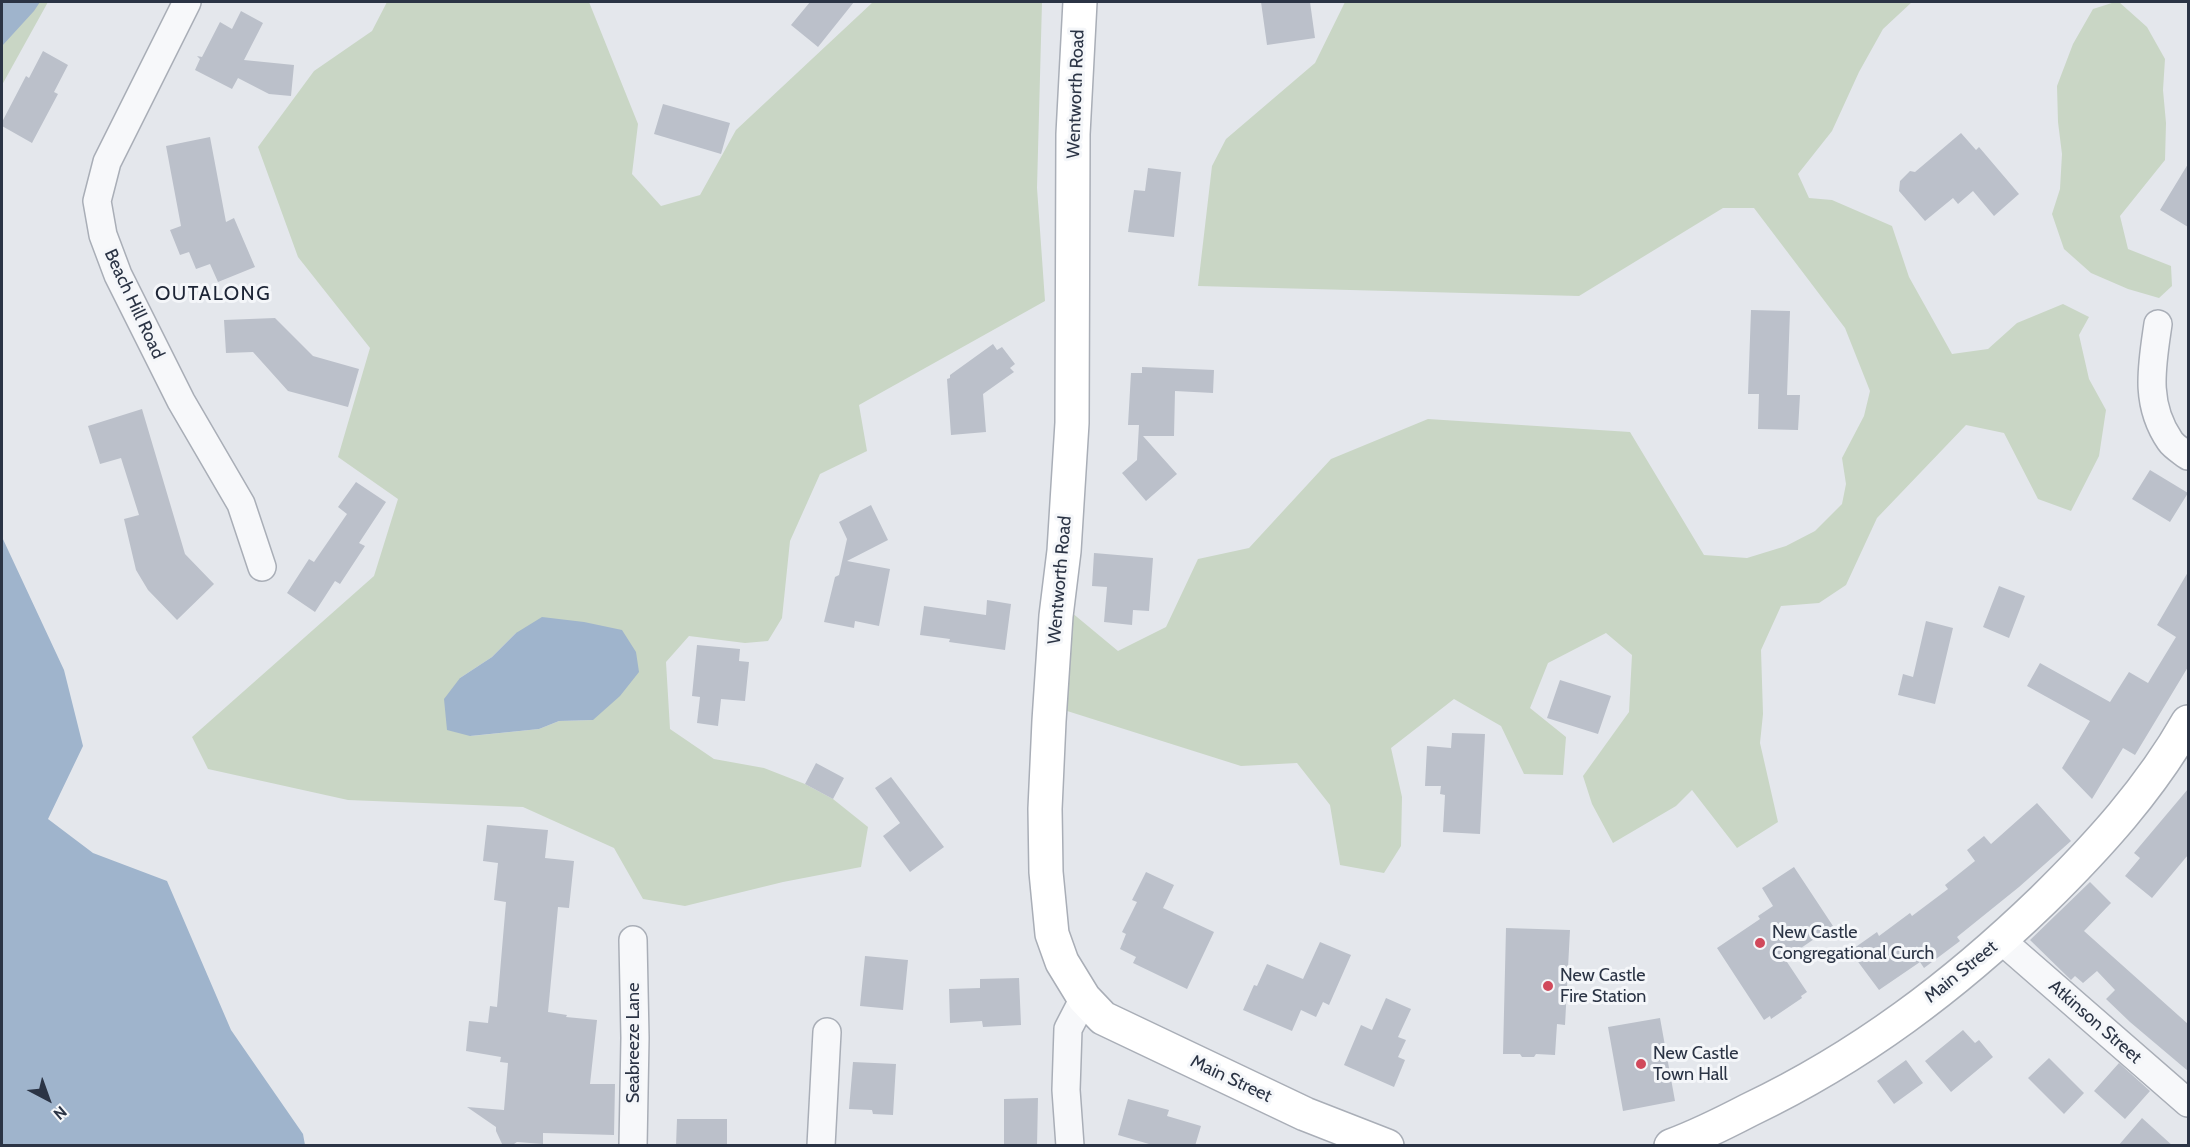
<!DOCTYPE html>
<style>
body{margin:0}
#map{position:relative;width:2190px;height:1147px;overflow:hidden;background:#e4e7ec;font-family:Cabin,sans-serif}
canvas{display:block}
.frame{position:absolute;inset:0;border:3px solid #2b3445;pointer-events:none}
.north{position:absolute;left:18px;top:1069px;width:60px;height:60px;-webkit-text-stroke:4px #f4f6f9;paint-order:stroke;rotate:139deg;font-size:16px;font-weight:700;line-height:24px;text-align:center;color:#2b3445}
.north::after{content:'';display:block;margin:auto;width:21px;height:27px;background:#2b3445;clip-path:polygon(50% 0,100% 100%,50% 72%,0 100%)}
</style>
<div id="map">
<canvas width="2190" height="1147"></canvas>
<div class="frame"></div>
<div class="north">N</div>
</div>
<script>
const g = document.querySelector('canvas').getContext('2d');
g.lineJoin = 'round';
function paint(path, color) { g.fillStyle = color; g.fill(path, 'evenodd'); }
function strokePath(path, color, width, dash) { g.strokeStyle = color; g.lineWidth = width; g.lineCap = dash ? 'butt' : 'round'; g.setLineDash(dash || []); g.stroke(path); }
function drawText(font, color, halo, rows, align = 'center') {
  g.font = font + ' Cabin,sans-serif'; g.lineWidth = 6; g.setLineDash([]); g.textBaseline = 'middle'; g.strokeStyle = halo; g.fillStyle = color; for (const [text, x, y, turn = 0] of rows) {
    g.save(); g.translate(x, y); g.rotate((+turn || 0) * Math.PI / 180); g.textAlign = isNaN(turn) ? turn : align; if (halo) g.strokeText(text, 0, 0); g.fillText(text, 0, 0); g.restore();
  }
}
const green = new Path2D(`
 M 2,2 L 48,2 L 2,85 Z
 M 387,2 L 589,2 L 638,124 L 632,174 L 661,206 L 700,195 L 736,130 L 873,2 L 1042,2 L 1037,188 L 1045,301 L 859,405 L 867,451 L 820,474 L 790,541 L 782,618 L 768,641 L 745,643 L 689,636 L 666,662 L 670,729 L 714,759 L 764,768 L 805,784 L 833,799 L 868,827 L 861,867 L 783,882 L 685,906 L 643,899 L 614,848 L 523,807 L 348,800 L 208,769 L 192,737 L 374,576 L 398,499 L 338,457 L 370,348 L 298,257 L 258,147 L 314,71 L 372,31 ZM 516,633 L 593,720 L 559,721 L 539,729 L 471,736 L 460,678 L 492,657 Z
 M 1345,2 L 1912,2 L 1883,29 L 1859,72 L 1832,131 L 1798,174 L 1809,198 L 1832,200 L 1892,226 L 1909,277 L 1952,354 L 1988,349 L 2017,323 L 2063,304 L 2089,317 L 2079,335 L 2089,379 L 2106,410 L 2099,456 L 2071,511 L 2038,499 L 2004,433 L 1966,425 L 1877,518 L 1846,585 L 1819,603 L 1781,606 L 1761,650 L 1763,714 L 1760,743 L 1778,822 L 1737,848 L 1692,790 L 1676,806 L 1613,843 L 1592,804 L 1583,776 L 1629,712 L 1632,655 L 1606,633 L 1548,663 L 1530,708 L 1566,737 L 1563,775 L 1524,774 L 1501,726 L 1454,699 L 1391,748 L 1402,797 L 1401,846 L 1384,873 L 1340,865 L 1330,805 L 1297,763 L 1241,766 L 1064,710 L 1071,612 L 1118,651 L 1166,627 L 1198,559 L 1249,548 L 1331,459 L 1428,419 L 1630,432 L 1704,555 L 1747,558 L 1786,546 L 1815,531 L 1842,504 L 1846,484 L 1842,458 L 1864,416 L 1870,391 L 1845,328 L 1754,208 L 1723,208 L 1579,296 L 1198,286 L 1212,166 L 1226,139 L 1315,63 Z
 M 2115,2 L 2119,2 L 2147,27 L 2165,59 L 2163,90 L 2166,123 L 2165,160 L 2120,216 L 2128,249 L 2171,266 L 2172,286 L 2159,298 L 2128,289 L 2091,273 L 2064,249 L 2052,214 L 2060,189 L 2062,154 L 2058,122 L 2057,86 L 2073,44 L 2093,9 Z`);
const water = new Path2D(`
 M 2,2 L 40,2 L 34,11 L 2,46 Z
 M 2,537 L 64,670 L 83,746 L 48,819 L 93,853 L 167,881 L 231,1030 L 303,1134 L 305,1145 L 2,1145 Z
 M 542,617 L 584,622 L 622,630 L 636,652 L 639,672 L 620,696 L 593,720 L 559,721 L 539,729 L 470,736 L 447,730 L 444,699 L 460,678 L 492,657 L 516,633 Z`);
const building = new Path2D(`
 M 810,2 L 854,2 L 818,47 L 791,25 Z
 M 1261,2 L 1310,2 L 1315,38 L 1267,45 Z
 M 241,11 L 263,23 L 244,60 L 294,65 L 291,96 L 269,94 L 238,78 L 232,89 L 195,70 L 200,59 L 197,56 L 202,57 L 220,22 L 232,29 Z
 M 43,51 L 68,65 L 54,92 L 58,94 L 32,143 L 2,126 L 2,122 L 26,76 L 29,78 Z
 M 663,104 L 730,123 L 721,154 L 654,134 Z
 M 1961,133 L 1976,150 L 1979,147 L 2019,194 L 1994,216 L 1973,191 L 1958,204 L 1953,198 L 1925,221 L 1899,191 L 1900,181 L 1910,171 L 1915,172 Z
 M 210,137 L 226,222 L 234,218 L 255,267 L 218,282 L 210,264 L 196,269 L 189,252 L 180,255 L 170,230 L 181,226 L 166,146 Z
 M 2188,164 L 2188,227 L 2160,210 Z
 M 1148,168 L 1181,172 L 1174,237 L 1128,232 L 1134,190 L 1145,191 Z
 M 1751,310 L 1790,311 L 1787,395 L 1800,395 L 1798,430 L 1758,429 L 1759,394 L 1748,394 Z
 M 275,318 L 313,356 L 359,369 L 348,407 L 288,391 L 253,352 L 226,353 L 224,320 Z
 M 993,344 L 997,350 L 1002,347 L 1015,364 L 1010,368 L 1014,372 L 983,394 L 986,432 L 951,435 L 947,379 L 950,378 L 950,375 Z
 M 1142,367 L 1214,370 L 1213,393 L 1175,391 L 1174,436 L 1143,436 L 1177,474 L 1146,501 L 1122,473 L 1137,460 L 1139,425 L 1128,425 L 1131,373 L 1142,373 Z
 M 142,409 L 185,554 L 214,584 L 177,620 L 148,590 L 136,570 L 124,519 L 139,515 L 121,458 L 100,464 L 88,426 Z
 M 2150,470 L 2188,493 L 2170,522 L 2132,499 Z
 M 356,482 L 386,502 L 359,543 L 365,546 L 340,584 L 335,581 L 315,612 L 287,593 L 309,559 L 314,562 L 347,514 L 338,507 Z
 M 871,505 L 888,540 L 847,561 L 890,569 L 879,626 L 855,621 L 854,628 L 824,622 L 835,577 L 839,575 L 847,539 L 839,522 Z
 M 1094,553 L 1153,558 L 1149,611 L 1133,610 L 1132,625 L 1104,622 L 1107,587 L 1092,586 Z
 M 2188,572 L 2188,667 L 2135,755 L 2123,748 L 2092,799 L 2062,768 L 2090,721 L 2027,686 L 2040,663 L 2110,702 L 2129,672 L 2148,683 L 2176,637 L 2157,625 Z
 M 1999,586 L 2025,596 L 2009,638 L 1983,627 Z
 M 987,600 L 1011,604 L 1005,650 L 949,642 L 950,639 L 920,635 L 924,606 L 986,615 Z
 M 1926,621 L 1953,628 L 1935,704 L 1898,695 L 1903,674 L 1913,677 Z
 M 697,645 L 740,649 L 739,661 L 749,662 L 745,701 L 721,699 L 718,726 L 697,723 L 700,697 L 692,696 Z
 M 1560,680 L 1611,696 L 1598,734 L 1547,718 Z
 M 1452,733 L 1485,734 L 1480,834 L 1443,832 L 1445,795 L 1440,794 L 1441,786 L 1425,786 L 1427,746 L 1451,748 Z
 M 816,763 L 844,778 L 833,799 L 805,784 Z
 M 891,777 L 944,847 L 910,872 L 883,836 L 900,823 L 875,788 Z
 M 2188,789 L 2188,855 L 2152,898 L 2125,876 L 2140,858 L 2134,853 Z
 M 2037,803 L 2071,841 L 2019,887 L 1957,937 L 1960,941 L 1924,968 L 1920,962 L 1879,990 L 1850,951 L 1877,932 L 1879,936 L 1910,913 L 1912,916 L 1948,889 L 1945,885 L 1975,861 L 1967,850 L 1984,836 L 1991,844 Z
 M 487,825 L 548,830 L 545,858 L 574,861 L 569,908 L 558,907 L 548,1012 L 567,1015 L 566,1017 L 597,1020 L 590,1084 L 615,1084 L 614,1135 L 543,1133 L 543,1144 L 517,1142 L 511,1146 L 503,1146 L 496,1131 L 496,1127 L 467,1107 L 504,1110 L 508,1063 L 500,1062 L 501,1057 L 466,1051 L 469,1021 L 488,1023 L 490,1006 L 497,1007 L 506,902 L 494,900 L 498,863 L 483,861 Z
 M 1794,867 L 1833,926 L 1785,959 L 1807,992 L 1801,996 L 1802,998 L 1771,1019 L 1770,1016 L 1764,1020 L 1717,948 L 1760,919 L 1758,916 L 1773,906 L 1762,888 Z
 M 1146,872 L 1174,885 L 1163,908 L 1214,932 L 1187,989 L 1133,963 L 1136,957 L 1120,949 L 1126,934 L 1122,932 L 1137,902 L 1132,900 Z
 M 2090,882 L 2111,903 L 2084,931 L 2188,1024 L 2188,1071 L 2130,1022 L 2106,999 L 2115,990 L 2097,971 L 2083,983 L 2075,976 L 2071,980 L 2030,940 Z
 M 1506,928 L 1570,930 L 1565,1025 L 1557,1024 L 1555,1055 L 1536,1054 L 1534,1057 L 1522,1057 L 1520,1054 L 1503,1054 Z
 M 1320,942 L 1351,955 L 1329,1005 L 1323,1002 L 1316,1017 L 1301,1010 L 1292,1031 L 1243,1010 L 1254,985 L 1257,986 L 1267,964 L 1303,979 Z
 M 865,956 L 908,960 L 903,1010 L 860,1006 Z
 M 1019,978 L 1021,1025 L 983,1027 L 982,1021 L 950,1023 L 949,989 L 980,988 L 980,979 Z
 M 1386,998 L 1411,1009 L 1398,1037 L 1406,1040 L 1398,1057 L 1405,1060 L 1394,1087 L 1344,1065 L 1361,1025 L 1372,1030 Z
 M 1660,1018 L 1675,1101 L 1623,1111 L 1608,1027 Z
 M 1963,1030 L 1975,1043 L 1979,1040 L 1993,1057 L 1951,1092 L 1925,1061 Z
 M 2049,1058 L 2084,1093 L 2064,1114 L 2028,1078 Z
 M 1906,1060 L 1923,1083 L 1894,1104 L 1877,1081 Z
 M 853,1062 L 896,1064 L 893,1115 L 873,1114 L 872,1110 L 849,1109 Z
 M 2119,1063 L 2150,1091 L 2125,1119 L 2094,1091 Z
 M 1038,1098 L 1037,1146 L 1004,1146 L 1004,1099 Z
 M 1128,1099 L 1169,1110 L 1167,1116 L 1201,1126 L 1195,1146 L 1156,1146 L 1118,1135 Z
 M 2142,1118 L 2173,1146 L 2118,1146 Z
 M 677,1119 L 727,1119 L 727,1146 L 676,1146 Z`);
const street = new Path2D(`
 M 187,2 L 107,162 L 97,201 L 103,235 L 118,275 L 181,401 L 241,504 L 262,567
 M 2158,324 C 2152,366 2144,403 2170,441 C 2174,447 2183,452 2188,456
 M 2001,940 L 2188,1103
 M 633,1146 L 635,1038 L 633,940
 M 821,1146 L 827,1032
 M 1070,1146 L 1066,1090 L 1068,1029 L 1084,998`);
const secondary = new Path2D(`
 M 1080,2 L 1073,134 L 1072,423 L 1064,551 L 1056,616 L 1049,721 L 1045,809 L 1046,872 L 1052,934 L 1062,962 L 1084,998 L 1103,1018 L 1305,1114 L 1387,1146
 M 1671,1146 C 1698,1136 1724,1123 1749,1110 C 1860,1057 1954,986 2043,900 C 2098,846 2150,789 2188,722`);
const markers = [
 [1760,943,6,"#d1495b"],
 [1548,986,6,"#d1495b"],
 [1641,1064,6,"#d1495b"]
];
const streetNames = [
 ["Wentworth Road",1076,94,-88],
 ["Beach Hill Road",134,304,65],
 ["Wentworth Road",1060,580,-85],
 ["Main Street",1961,972,-39],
 ["Atkinson Street",2095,1022,41],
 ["Seabreeze Lane",634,1043,-90],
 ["Main Street",1231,1079,25]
];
const poiNames = [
 ["New Castle",1772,933],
 ["Congregational Curch",1772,954],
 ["New Castle",1560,976],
 ["Fire Station",1560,997],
 ["New Castle",1653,1054],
 ["Town Hall",1653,1075]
];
const neighbourhoodNames = [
 ["OUTALONG",213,294]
];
paint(green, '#c9d6c5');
paint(water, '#9fb4cc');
paint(building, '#bbc0ca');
strokePath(street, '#a9aeb7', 30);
strokePath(secondary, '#a9aeb7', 36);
strokePath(street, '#f7f8fa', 27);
strokePath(secondary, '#fff', 33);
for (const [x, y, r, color] of markers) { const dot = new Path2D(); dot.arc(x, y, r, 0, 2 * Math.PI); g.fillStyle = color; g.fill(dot); strokePath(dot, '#f4f6f9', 2); }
drawText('18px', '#2b3445', '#f4f6f9', streetNames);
drawText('18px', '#2b3445', '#f4f6f9', poiNames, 'left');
g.letterSpacing = '1.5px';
drawText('20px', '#1d2536', '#f4f6f9', neighbourhoodNames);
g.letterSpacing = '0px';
</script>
